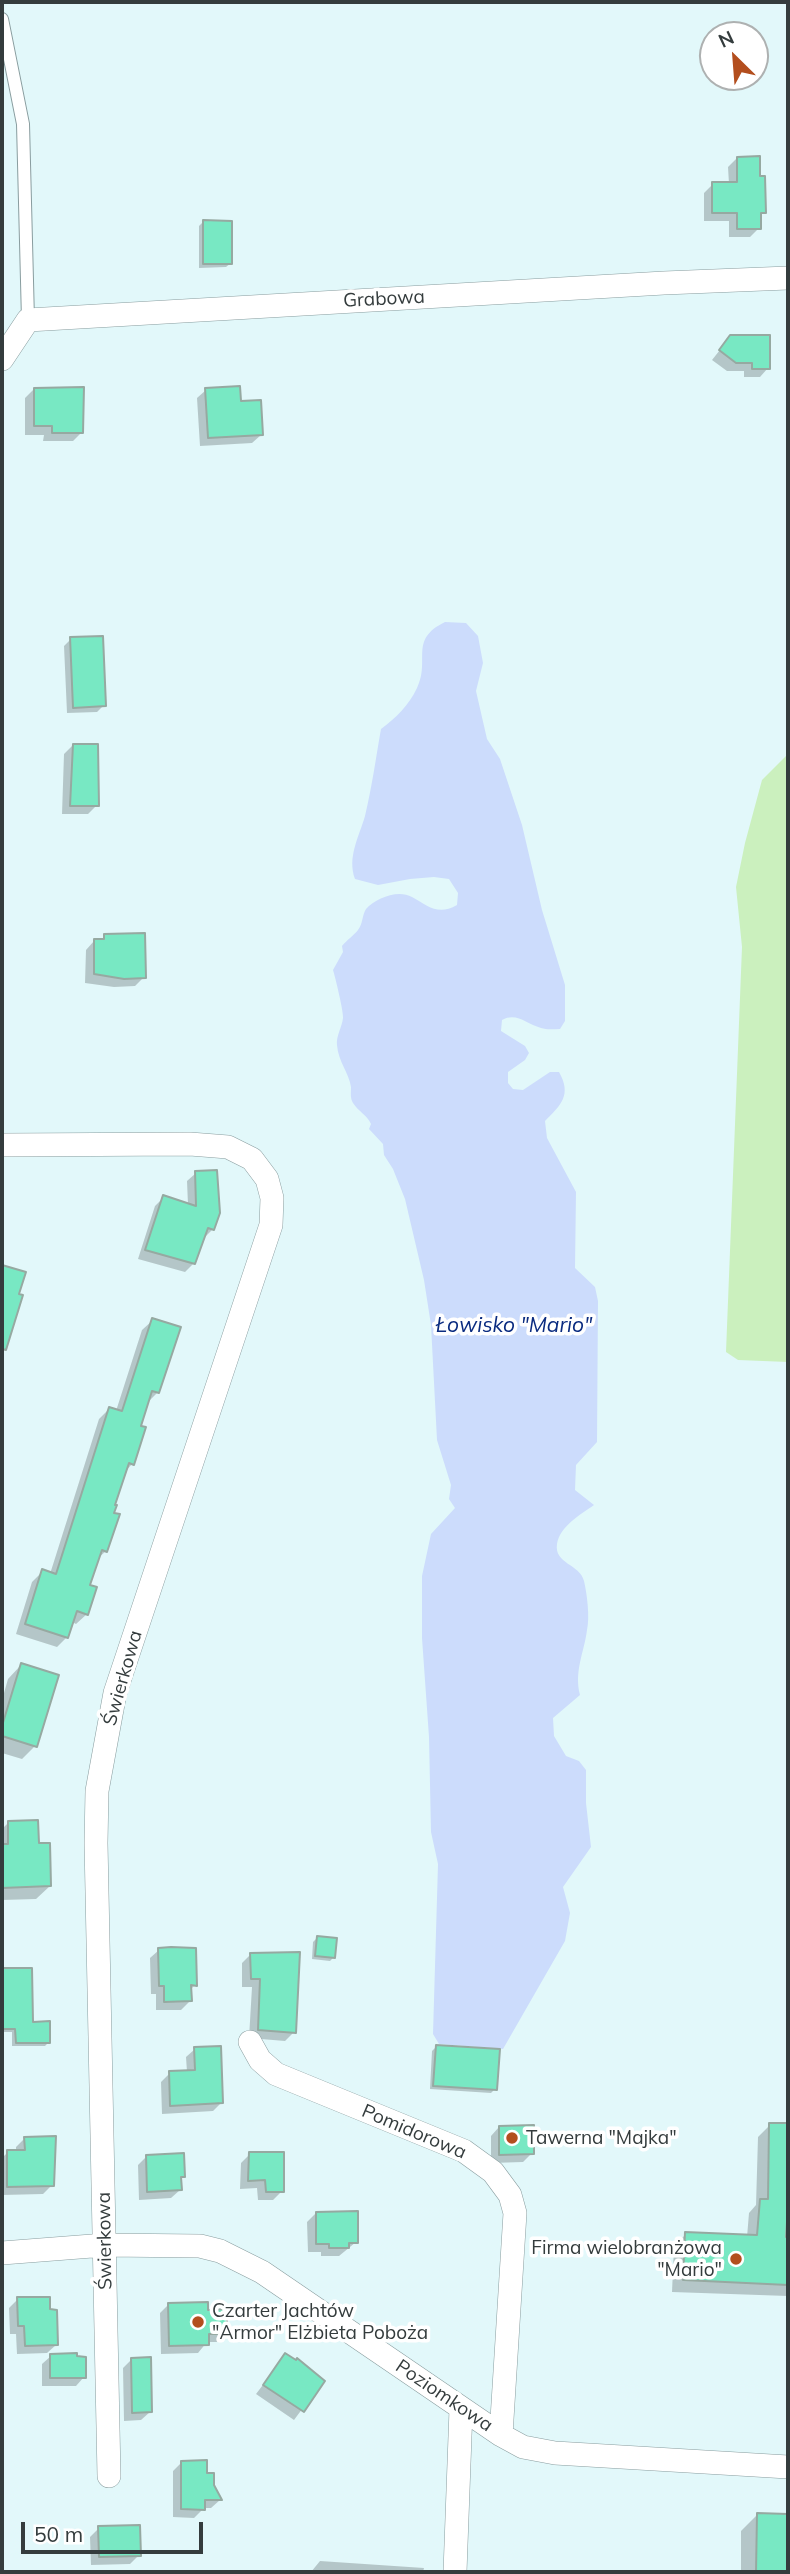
<!DOCTYPE html>
<meta charset="utf-8">
<style>
body{margin:0}
#map{position:relative;width:790px;height:2574px;overflow:hidden;background:#e2f8fa;font-family:Mulish,sans-serif}
canvas{display:block}
.frame{position:absolute;inset:0;border:4px solid #343c3d;pointer-events:none}
.north{position:absolute;left:699px;top:21px;width:70px;height:70px;box-sizing:border-box;background:#fff;border:2px solid #aeb1b1;border-radius:50%;rotate:335deg;font-size:19px;font-weight:700;line-height:28px;text-align:center;color:#343c3d}
.north::after{content:'';display:block;margin:auto;width:24px;height:32px;background:#b34e1e;clip-path:polygon(50% 0,100% 100%,50% 72%,0 100%)}
.scale{position:absolute;left:21px;top:2522px;width:182px;height:32px;box-sizing:border-box;border:4px solid #343c3d;border-top:0;padding-left:9px;font-size:21px;line-height:24px;white-space:nowrap;color:#343c3d;-webkit-text-stroke:5px #fff;paint-order:stroke}
</style>
<div id="map">
<canvas width="790" height="2574"></canvas>
<div class="frame"></div>
<div class="north">N</div>
<div class="scale">50 m</div>
</div>
<script>
const g = document.querySelector('canvas').getContext('2d');
g.lineJoin = 'round';
function paint(path, color) { g.fillStyle = color; g.fill(path, 'evenodd'); }
function strokePath(path, color, width, dash) { g.strokeStyle = color; g.lineWidth = width; g.lineCap = dash ? 'butt' : 'round'; g.setLineDash(dash || []); g.stroke(path); }
function drawText(font, color, halo, rows, align = 'center') {
  g.font = font + ' Mulish,sans-serif'; g.lineWidth = 7; g.setLineDash([]); g.textBaseline = 'middle'; g.strokeStyle = halo; g.fillStyle = color; for (const [text, x, y, turn = 0] of rows) {
    g.save(); g.translate(x, y); g.rotate((+turn || 0) * Math.PI / 180); g.textAlign = isNaN(turn) ? turn : align; if (halo) g.strokeText(text, 0, 0); g.fillText(text, 0, 0); g.restore();
  }
}
const green = new Path2D(`
 M 788,754 L 788,1362 L 738,1360 L 726,1352 L 742,947 L 736,887 L 745,843 L 762,780 Z`);
const water = new Path2D(`
 M 445,622 L 466,623 L 478,636 L 483,663 L 476,691 L 487,739 L 500,759 L 522,825 L 542,910 L 565,985 L 565,1021 L 560,1029 C 554,1029 547,1030 541,1028 C 526,1024 517,1012 502,1020 L 501,1031 L 525,1046 L 529,1053 L 525,1060 L 508,1072 L 508,1083 L 513,1089 L 523,1090 L 550,1072 L 559,1072 C 572,1095 561,1105 545,1121 L 547,1138 L 576,1192 L 575,1268 L 595,1287 L 598,1301 L 597,1442 L 576,1465 L 575,1490 L 594,1505 C 580,1515 560,1526 557,1544 C 554,1564 580,1564 584,1581 C 587,1594 590,1617 587,1630 C 584,1653 574,1671 580,1695 L 553,1718 L 554,1736 L 566,1756 L 579,1761 L 586,1770 L 586,1803 L 591,1847 L 563,1887 L 570,1913 L 565,1941 L 503,2049 L 439,2044 L 433,2034 L 438,1864 L 431,1832 L 429,1737 L 422,1638 L 422,1576 L 431,1534 L 455,1508 L 449,1499 L 451,1485 L 437,1440 L 431,1325 L 424,1280 L 405,1199 L 393,1169 L 384,1155 L 383,1144 L 369,1129 L 371,1124 C 367,1115 358,1111 353,1103 C 350,1098 351,1093 351,1087 C 349,1073 338,1061 337,1045 C 336,1036 342,1027 343,1018 C 344,1013 335,976 333,970 L 343,952 L 342,946 C 347,940 354,935 358,930 C 363,924 362,915 366,909 C 376,898 398,889 412,897 C 428,906 438,916 457,905 L 458,893 L 449,879 L 434,877 L 410,879 L 378,885 L 355,879 C 347,857 359,837 365,816 C 372,787 376,757 381,729 C 396,718 409,705 417,688 C 431,660 408,640 445,622 Z`);
const shadow = new Path2D(`
 M 737,158 L 759,178 L 764,212 L 759,217 L 759,228 L 750,237 L 729,237 L 729,221 L 704,221 L 704,193 L 713,184 L 729,184 L 728,167 Z
 M 203,222 L 231,263 L 226,267 L 199,268 L 199,226 Z
 M 731,336 L 768,368 L 760,377 L 744,377 L 744,371 L 727,371 L 712,360 Z
 M 34,389 L 82,432 L 73,441 L 43,441 L 44,435 L 25,435 L 25,398 Z
 M 206,390 L 240,402 L 261,435 L 252,443 L 200,446 L 197,398 Z
 M 71,639 L 104,705 L 97,712 L 67,713 L 64,646 Z
 M 73,745 L 97,805 L 88,814 L 62,814 L 64,754 Z
 M 105,936 L 144,977 L 135,986 L 114,987 L 85,983 L 86,950 L 94,941 L 100,941 Z
 M 196,1173 L 218,1213 L 212,1230 L 204,1238 L 194,1263 L 185,1272 L 138,1259 L 155,1206 L 164,1197 L 188,1205 L 187,1181 Z
 M 153,1320 L 158,1392 L 148,1402 L 139,1427 L 132,1464 L 124,1473 L 112,1514 L 106,1551 L 97,1559 L 88,1586 L 87,1614 L 76,1624 L 72,1622 L 67,1637 L 57,1647 L 16,1634 L 32,1582 L 43,1571 L 50,1574 L 99,1419 L 109,1409 L 116,1411 L 142,1330 Z
 M 21,1665 L 35,1746 L 22,1759 L 2,1753 L 2,1700 L 8,1679 Z
 M 9,1822 L 37,1845 L 50,1886 L 36,1899 L 2,1900 L 2,1829 Z
 M 317,1938 L 334,1957 L 330,1961 L 312,1959 L 313,1942 Z
 M 159,1950 L 195,1985 L 190,1990 L 190,2001 L 181,2010 L 156,2010 L 156,1994 L 151,1994 L 150,1958 Z
 M 251,1954 L 294,2032 L 285,2041 L 249,2038 L 252,1987 L 242,1987 L 242,1963 Z
 M 2,1970 L 31,1970 L 32,2024 L 49,2042 L 45,2046 L 12,2046 L 12,2032 L 2,2032 Z
 M 436,2047 L 495,2089 L 491,2093 L 430,2089 L 432,2051 Z
 M 195,2049 L 222,2102 L 213,2111 L 162,2114 L 161,2082 L 170,2073 L 187,2072 L 186,2057 Z
 M 770,2125 L 788,2125 L 788,2187 L 784,2238 L 788,2238 L 788,2296 L 672,2292 L 674,2246 L 686,2234 L 747,2237 L 749,2213 L 756,2205 L 758,2137 Z
 M 499,2127 L 532,2153 L 523,2162 L 491,2163 L 491,2136 Z
 M 25,2138 L 52,2185 L 43,2194 L 2,2195 L 2,2158 L 8,2152 L 16,2152 L 16,2147 Z
 M 250,2154 L 282,2191 L 273,2200 L 258,2200 L 257,2188 L 240,2189 L 241,2163 Z
 M 147,2156 L 183,2176 L 180,2179 L 180,2190 L 171,2198 L 139,2200 L 138,2165 Z
 M 316,2213 L 356,2242 L 339,2256 L 321,2256 L 321,2252 L 308,2252 L 307,2222 Z
 M 18,2299 L 48,2311 L 56,2345 L 47,2353 L 17,2354 L 16,2334 L 10,2334 L 9,2308 Z
 M 169,2304 L 207,2312 L 226,2333 L 217,2342 L 207,2342 L 198,2353 L 161,2354 L 160,2313 Z
 M 51,2356 L 84,2377 L 76,2386 L 42,2386 L 42,2364 Z
 M 285,2356 L 295,2362 L 298,2360 L 323,2381 L 294,2420 L 256,2394 Z
 M 132,2359 L 150,2412 L 141,2420 L 124,2421 L 123,2368 Z
 M 182,2462 L 205,2475 L 220,2500 L 211,2508 L 204,2508 L 194,2518 L 173,2517 L 173,2471 Z
 M 757,2515 L 788,2516 L 788,2572 L 741,2572 L 741,2531 Z
 M 99,2528 L 139,2555 L 130,2564 L 91,2565 L 90,2537 Z
 M 320,2561 L 424,2568 L 423,2572 L 311,2572 Z`);
const building = new Path2D(`
 M 760,156 L 760,176 L 765,176 L 766,213 L 761,213 L 761,229 L 737,229 L 737,213 L 712,213 L 712,182 L 737,182 L 737,157 Z
 M 203,220 L 232,221 L 232,264 L 203,264 Z
 M 730,335 L 770,335 L 770,369 L 752,369 L 752,363 L 736,363 L 719,350 Z
 M 240,386 L 241,401 L 261,400 L 263,435 L 208,438 L 205,388 Z
 M 84,387 L 83,433 L 52,433 L 52,426 L 34,426 L 34,388 Z
 M 103,636 L 106,706 L 73,708 L 70,637 Z
 M 73,744 L 98,744 L 99,806 L 70,806 Z
 M 145,933 L 146,978 L 124,979 L 94,974 L 94,939 L 104,939 L 104,934 Z
 M 217,1170 L 220,1213 L 214,1230 L 208,1228 L 195,1264 L 145,1250 L 163,1195 L 196,1206 L 195,1171 Z
 M 2,1265 L 26,1272 L 19,1294 L 23,1295 L 6,1350 L 2,1349 Z
 M 152,1318 L 181,1327 L 159,1393 L 152,1391 L 141,1426 L 146,1427 L 134,1465 L 129,1463 L 115,1505 L 117,1505 L 114,1513 L 120,1514 L 107,1552 L 102,1550 L 90,1585 L 97,1587 L 88,1615 L 77,1611 L 68,1638 L 25,1624 L 42,1569 L 56,1574 L 109,1407 L 122,1411 Z
 M 21,1663 L 59,1675 L 37,1747 L 2,1736 L 2,1726 Z
 M 38,1820 L 39,1843 L 50,1843 L 51,1886 L 2,1888 L 2,1844 L 8,1844 L 8,1821 Z
 M 317,1936 L 337,1938 L 335,1958 L 315,1956 Z
 M 171,1947 L 196,1948 L 197,1986 L 191,1985 L 192,2001 L 164,2002 L 164,1986 L 159,1986 L 158,1948 Z
 M 300,1952 L 296,2033 L 258,2030 L 260,1979 L 251,1979 L 250,1953 Z
 M 2,1968 L 32,1968 L 33,2022 L 50,2021 L 50,2043 L 16,2043 L 15,2029 L 2,2029 Z
 M 436,2045 L 500,2049 L 497,2090 L 433,2086 Z
 M 221,2046 L 223,2103 L 170,2106 L 169,2071 L 195,2070 L 194,2047 Z
 M 769,2123 L 788,2123 L 788,2207 L 786,2237 L 788,2237 L 788,2285 L 683,2280 L 685,2232 L 757,2235 L 760,2199 L 768,2199 Z
 M 534,2125 L 534,2154 L 499,2155 L 499,2126 Z
 M 56,2136 L 54,2186 L 7,2187 L 7,2150 L 25,2150 L 24,2137 Z
 M 249,2152 L 284,2152 L 284,2192 L 266,2192 L 265,2180 L 248,2181 Z
 M 184,2153 L 185,2177 L 181,2177 L 182,2190 L 147,2192 L 146,2155 Z
 M 358,2211 L 358,2243 L 349,2243 L 349,2248 L 329,2248 L 329,2244 L 316,2244 L 316,2212 Z
 M 17,2297 L 50,2297 L 50,2309 L 57,2310 L 58,2345 L 25,2346 L 24,2326 L 18,2326 Z
 M 208,2302 L 208,2310 L 227,2309 L 227,2334 L 209,2334 L 209,2345 L 169,2346 L 168,2303 Z
 M 77,2353 L 77,2356 L 86,2357 L 86,2378 L 50,2378 L 50,2354 Z
 M 285,2353 L 296,2360 L 297,2358 L 325,2381 L 304,2412 L 263,2385 Z
 M 151,2357 L 152,2412 L 132,2413 L 131,2358 Z
 M 207,2460 L 207,2473 L 214,2473 L 214,2485 L 222,2500 L 205,2500 L 205,2510 L 181,2509 L 181,2461 Z
 M 757,2513 L 788,2514 L 788,2572 L 756,2572 Z
 M 140,2525 L 141,2556 L 99,2557 L 98,2526 Z`);
const service = new Path2D(`
 M 2,19 L 23,124 L 28,320`);
const minor = new Path2D(`
 M 2,359 L 28,320 L 664,283 L 788,278
 M 2,1145 L 190,1144 L 228,1147 L 252,1159 L 267,1179 L 272,1198 L 271,1225 L 115,1693 L 97,1791 L 96,1843 L 109,2476
 M 250,2042 L 260,2060 L 276,2074 L 464,2151 L 493,2172 L 510,2195 L 515,2213 L 501,2435
 M 2,2253 L 105,2245 L 200,2246 L 220,2251 L 262,2272 L 501,2435 L 523,2447 L 555,2453 L 788,2467
 M 455,2572 L 461,2409`);
const markers = [
 [512,2138,7,"#b34e1e"],
 [736,2259,7,"#b34e1e"],
 [198,2322,7,"#b34e1e"]
];
const streetNames = [
 ["Grabowa",384,299,-3],
 ["Świerkowa",123,1678,-74],
 ["Pomidorowa",414,2132,23],
 ["Świerkowa",105,2241,-91],
 ["Poziomkowa",444,2396,34]
];
const poiNames = [
 ["Tawerna \"Majka\"",526,2138],
 ["Firma wielobranżowa",722,2248,"right"],
 ["\"Mario\"",722,2270,"right"],
 ["Czarter Jachtów",212,2311],
 ["\"Armor\" Elżbieta Poboża",212,2333]
];
const waterNames = [
 ["Łowisko \"Mario\"",514,1326]
];
paint(green, '#cbf0be');
paint(water, '#ccdcfc');
paint(shadow, '#0003');
paint(building, '#78e8c3');
strokePath(building, '#96a9a1', 2);
strokePath(service, '#899d9f', 14);
strokePath(minor, '#899d9f', 24);
strokePath(service, '#fff', 12);
strokePath(minor, '#fff', 23);
for (const [x, y, r, color] of markers) { const dot = new Path2D(); dot.arc(x, y, r, 0, 2 * Math.PI); g.fillStyle = color; g.fill(dot); strokePath(dot, '#fff', 2.5); }
drawText('19px', '#343c3d', '#fff', streetNames);
drawText('19px', '#343c3d', '#fff', poiNames, 'left');
drawText('italic 21px', '#0b2c80', '#fff', waterNames);
</script>
